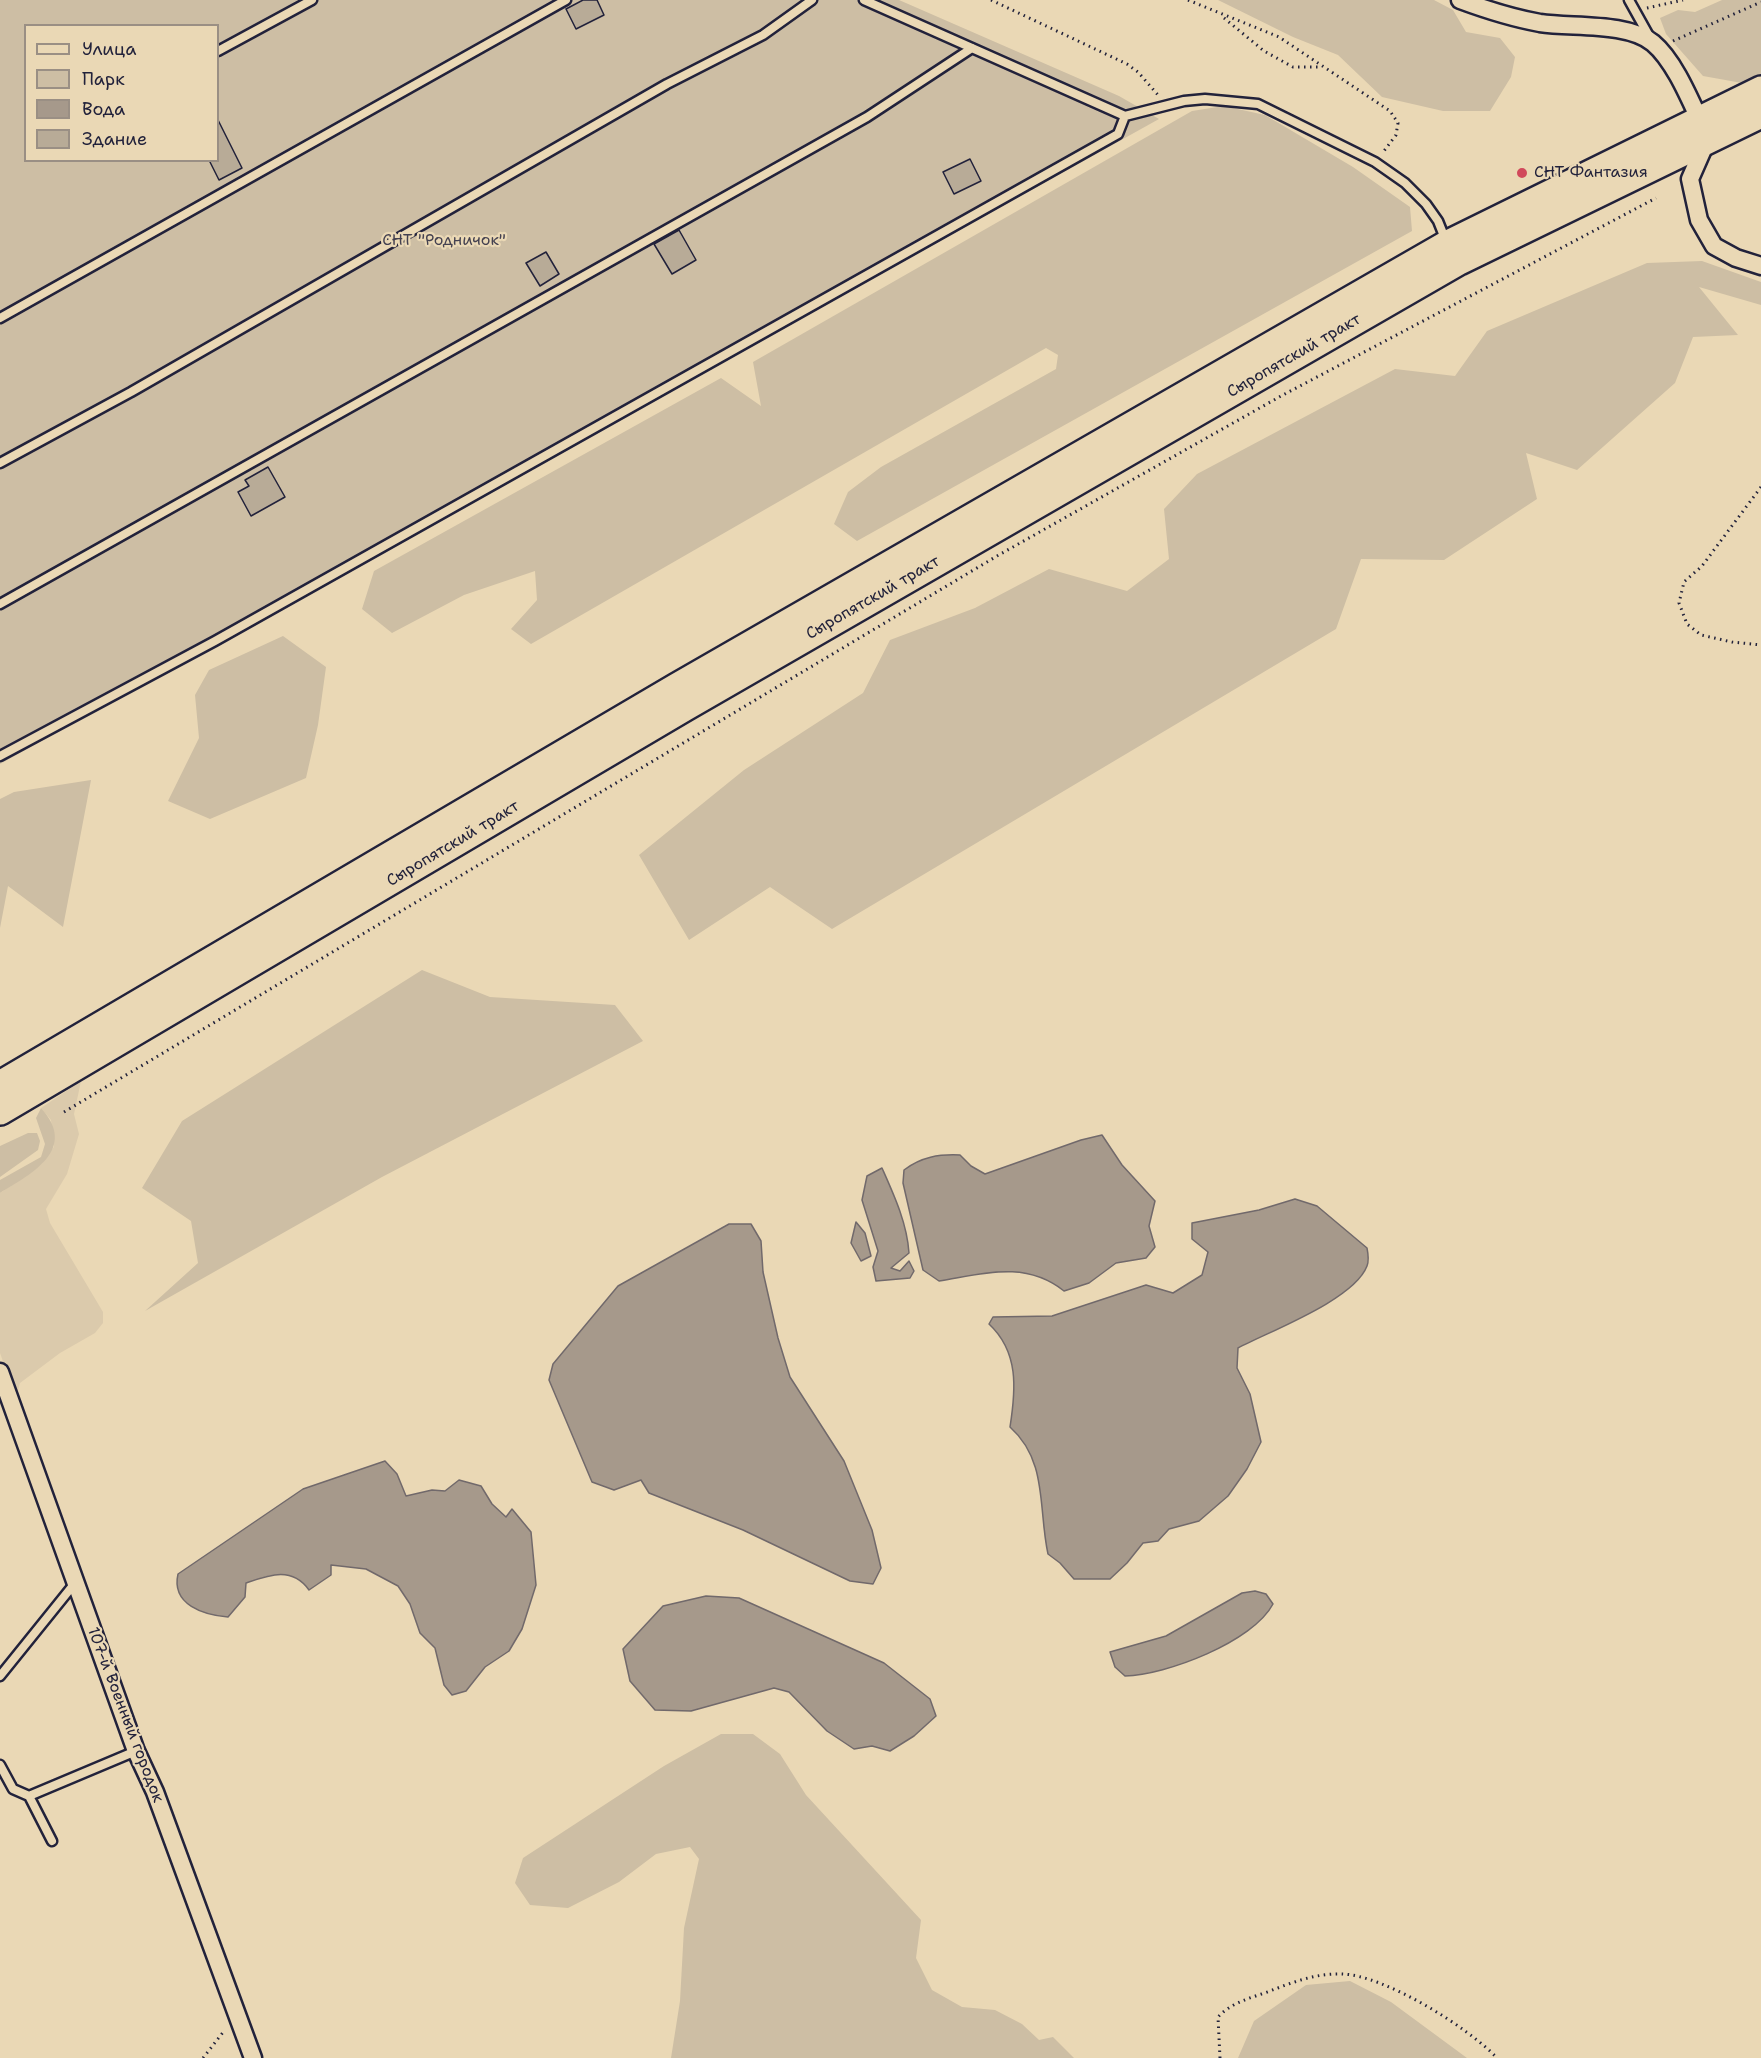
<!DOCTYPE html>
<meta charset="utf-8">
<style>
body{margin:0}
#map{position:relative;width:1761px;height:2058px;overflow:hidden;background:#ead8b5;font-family:"Shantell Sans",sans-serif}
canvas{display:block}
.legend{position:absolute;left:24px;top:24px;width:195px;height:138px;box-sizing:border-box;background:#ead8b5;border:2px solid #9a8f84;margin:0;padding:8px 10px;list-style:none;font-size:18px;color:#22223b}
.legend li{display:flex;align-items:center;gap:12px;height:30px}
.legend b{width:30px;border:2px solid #9a8f84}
</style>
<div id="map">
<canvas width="1761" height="2058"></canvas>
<ul class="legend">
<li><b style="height:8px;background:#ead8b5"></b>Улица</li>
<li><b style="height:16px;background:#cdbea4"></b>Парк</li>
<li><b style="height:16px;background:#a6998b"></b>Вода</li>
<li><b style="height:16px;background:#b8ab97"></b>Здание</li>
</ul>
</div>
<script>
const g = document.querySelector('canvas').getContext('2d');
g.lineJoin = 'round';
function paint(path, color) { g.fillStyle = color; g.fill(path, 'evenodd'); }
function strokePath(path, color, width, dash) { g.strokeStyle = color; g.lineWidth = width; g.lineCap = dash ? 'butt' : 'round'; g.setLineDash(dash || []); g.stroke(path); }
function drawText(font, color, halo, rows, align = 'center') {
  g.font = font + ' "Shantell Sans",sans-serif'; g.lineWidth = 4.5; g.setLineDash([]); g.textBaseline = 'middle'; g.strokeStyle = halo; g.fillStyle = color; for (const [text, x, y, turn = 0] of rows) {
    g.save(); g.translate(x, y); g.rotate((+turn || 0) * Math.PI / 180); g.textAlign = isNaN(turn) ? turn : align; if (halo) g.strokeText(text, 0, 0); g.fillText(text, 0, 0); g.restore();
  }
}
const built = new Path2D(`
 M 81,1081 L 74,1114 L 79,1134 L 67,1174 L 46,1209 L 50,1223 L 103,1312 L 103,1323 L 95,1333 L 60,1353 L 20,1383 L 16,1398 L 0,1353 L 0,1193 L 15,1183 L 54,1147 L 51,1120 L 41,1108 Z`);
const green = new Path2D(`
 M 0,0 L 899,0 L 1119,96 L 1159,119 L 0,764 ZM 26,26 L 218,26 L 218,160 L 26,160 Z
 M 1218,0 L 1434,0 L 1453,10 L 1466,32 L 1500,38 L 1515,57 L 1511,77 L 1490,111 L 1443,111 L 1382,97 L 1338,55 L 1293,37 Z
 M 1722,0 L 1761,0 L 1761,74 L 1742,83 L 1703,76 L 1666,34 L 1660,18 L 1678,10 L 1695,12 Z
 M 1224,106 L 1265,115 L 1353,167 L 1410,207 L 1412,231 L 857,541 L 834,524 L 848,492 L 881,467 L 1056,369 L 1058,355 L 1046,348 L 531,644 L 511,629 L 537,600 L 535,571 L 464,595 L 392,633 L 362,609 L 374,571 L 721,378 L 761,406 L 753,362 L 1192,111 Z
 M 1702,261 L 1761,282 L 1761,305 L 1699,287 L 1738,335 L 1693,337 L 1675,383 L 1577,470 L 1526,453 L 1537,499 L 1444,560 L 1361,559 L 1336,629 L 832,929 L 770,887 L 689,940 L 639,855 L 744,770 L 863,693 L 890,640 L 975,608 L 1049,569 L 1127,591 L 1169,559 L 1164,509 L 1197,474 L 1395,369 L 1455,376 L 1487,331 L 1647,263 Z
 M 283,636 L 326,667 L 318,725 L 306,778 L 210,819 L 168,801 L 199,738 L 195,695 L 209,670 Z
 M 91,780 L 63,927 L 8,886 L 0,928 L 0,799 L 14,792 Z
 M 422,970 L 490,997 L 615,1005 L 643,1041 L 382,1177 L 145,1311 L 198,1263 L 191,1221 L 142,1188 L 182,1121 Z
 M 41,1108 C 78,1149 33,1173 0,1193 L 0,1180 L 41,1157 L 45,1144 L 36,1118 Z
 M 28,1133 L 37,1133 L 40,1141 L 38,1150 L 0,1177 L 0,1146 Z
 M 721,1734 L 753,1734 L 780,1754 L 806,1795 L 921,1920 L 916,1958 L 932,1990 L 962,2007 L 995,2010 L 1022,2024 L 1039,2040 L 1053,2037 L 1074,2058 L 671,2058 L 680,2001 L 684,1928 L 699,1859 L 690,1847 L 656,1854 L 619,1882 L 568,1908 L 530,1905 L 515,1883 L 523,1858 L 664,1766 Z
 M 1350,1981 L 1391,2002 L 1467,2058 L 1238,2058 L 1254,2021 L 1306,1985 Z`);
const water = new Path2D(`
 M 1102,1135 L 1122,1165 L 1155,1201 L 1149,1226 L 1155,1247 L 1146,1258 L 1116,1263 L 1089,1283 L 1064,1291 C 1025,1260 983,1274 939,1281 L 923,1270 L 903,1183 L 904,1170 C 921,1157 939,1154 960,1155 L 971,1166 L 985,1174 L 1081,1140 Z
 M 882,1168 C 894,1195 907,1223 909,1253 L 891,1268 L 900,1271 L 909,1261 L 914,1271 L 910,1278 L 876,1281 L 873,1267 L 878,1251 L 862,1200 L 867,1176 Z
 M 1295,1199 L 1317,1206 L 1367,1248 C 1368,1253 1369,1261 1367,1266 C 1354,1300 1270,1331 1238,1348 L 1237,1368 L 1250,1394 L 1261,1442 L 1247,1469 L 1228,1496 L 1199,1521 L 1169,1529 L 1158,1541 L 1143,1543 L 1127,1563 L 1110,1579 L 1074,1579 L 1060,1563 L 1048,1554 C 1038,1508 1048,1461 1010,1427 C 1016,1389 1019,1352 989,1324 L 993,1317 L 1052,1316 L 1146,1285 L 1173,1293 L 1202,1275 L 1208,1252 L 1192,1239 L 1192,1223 L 1259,1210 Z
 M 856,1222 L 865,1233 L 871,1256 L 861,1261 L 851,1243 Z
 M 729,1224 L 751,1224 L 761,1241 L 763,1272 L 778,1338 L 790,1377 L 844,1461 L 872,1530 L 881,1568 L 873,1584 L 850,1581 L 743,1530 L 649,1493 L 641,1480 L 614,1490 L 592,1482 L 549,1380 L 553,1364 L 618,1286 Z
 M 385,1461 L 397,1474 L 406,1496 L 432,1490 L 445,1491 L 459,1480 L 481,1486 L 492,1504 L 506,1517 L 512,1509 L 531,1532 L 536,1585 L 522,1629 L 509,1651 L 485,1667 L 466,1691 L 452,1695 L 444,1685 L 435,1648 L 420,1633 L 410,1604 L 398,1586 L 366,1569 L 331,1565 L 331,1575 L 309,1590 C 292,1566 269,1575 246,1583 L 245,1597 L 228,1617 C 204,1615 171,1605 178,1574 L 303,1489 Z
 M 1255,1591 L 1266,1594 L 1273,1604 C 1253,1642 1166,1675 1125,1676 L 1115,1667 L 1110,1652 L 1166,1636 L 1242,1593 Z
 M 706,1596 L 739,1598 L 884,1663 L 930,1699 L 936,1716 L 914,1736 L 890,1751 L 872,1746 L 854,1749 L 827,1731 L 789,1692 L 774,1688 L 691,1711 L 655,1710 L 630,1681 L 623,1649 L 663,1606 Z`);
const building = new Path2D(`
 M 583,0 L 597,0 L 604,15 L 576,29 L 566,9 Z
 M 218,120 L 242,168 L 219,180 L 209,160 L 218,160 Z
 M 970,159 L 981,181 L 954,194 L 943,172 Z
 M 679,230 L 696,260 L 672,274 L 654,244 Z
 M 546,252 L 559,274 L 540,286 L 526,263 Z
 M 268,467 L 285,497 L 251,516 L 238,492 L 249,486 L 245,480 Z`);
const path = new Path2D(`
 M 991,0 L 1127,64 L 1138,72 L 1158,95
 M 1188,0 L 1279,37 L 1390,111 L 1398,123 L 1396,135 L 1384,151
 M 1647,8 L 1683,0
 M 1224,18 L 1264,51 L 1293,67 L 1321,67
 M 1673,41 L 1761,2
 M 1761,487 L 1702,566 L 1684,582 L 1679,603 L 1687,624 L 1701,635 L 1732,642 L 1761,645
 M 64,1112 L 997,556 L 1281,396 L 1656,198
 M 203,2058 L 224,2031
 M 1220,2058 L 1218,2017 C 1232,2002 1251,1998 1270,1991 C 1293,1982 1317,1973 1342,1974 C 1384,1975 1468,2027 1497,2058`);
const service = new Path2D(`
 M 864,0 L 1125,116 L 1184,101 L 1205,99 L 1258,104 L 1375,162 L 1405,183 L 1426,204 L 1438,221 L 1446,241
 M 1629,0 L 1649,36
 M 218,51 L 312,0
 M 0,318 L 566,0
 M 0,463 L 131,392 L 667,84 L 763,35 L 812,0
 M 0,604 L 867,117 L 972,48
 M 0,756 L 215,641 L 1118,134 L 1125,116
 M 0,1676 L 75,1583
 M 0,1765 L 13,1789 L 29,1796 L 52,1841
 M 29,1796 L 136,1751`);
const minor = new Path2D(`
 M 1460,0 C 1487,10 1512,18 1540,23 C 1573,28 1627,22 1653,43 C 1677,63 1694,110 1708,138 L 1690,179 L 1699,220 L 1714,246 L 1736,258 L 1761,266
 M 0,1372 L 136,1751 L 155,1792 L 253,2058`);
const primary = new Path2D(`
 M 0,1085 L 677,687 L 1448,244 L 1761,90
 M 0,1111 L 685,707 L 1459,261 L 1761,114`);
const markers = [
 [1522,173,6,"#d1495b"]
];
const poiNames = [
 ["СНТ Фантазия",1534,173]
];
const parkNames = [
 ["СНТ \"Родничок\"",444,241]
];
const streetNames = [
 ["Сыропятский тракт",1294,356,-30],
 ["Сыропятский тракт",873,598,-30],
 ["Сыропятский тракт",453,844,-31],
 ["107-й Военный городок",125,1715,69]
];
paint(built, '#dbcaac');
paint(green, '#cdbea4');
paint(water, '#a6998b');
strokePath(water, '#71696b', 1.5);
paint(building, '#b8ab97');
strokePath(building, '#22223b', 1.5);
strokePath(service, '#22223b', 13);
strokePath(minor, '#22223b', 21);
strokePath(primary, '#22223b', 32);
strokePath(path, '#22223b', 3, [1.5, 4.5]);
strokePath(service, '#ead8b5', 8);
strokePath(minor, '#ead8b5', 16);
strokePath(primary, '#ead8b5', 27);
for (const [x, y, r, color] of markers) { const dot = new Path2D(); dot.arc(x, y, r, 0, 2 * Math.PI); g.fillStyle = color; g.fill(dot); strokePath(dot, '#ead8b5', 2); }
drawText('16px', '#22223b', '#ead8b5', poiNames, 'left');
drawText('16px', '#444150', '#ead8b5', parkNames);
drawText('16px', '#22223b', '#ead8b5', streetNames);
</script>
